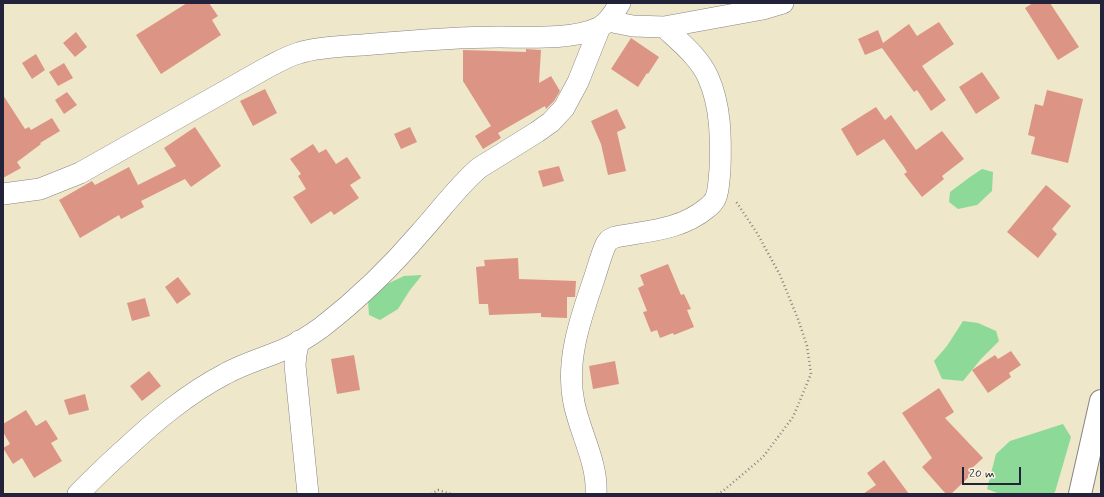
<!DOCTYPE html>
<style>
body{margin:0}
#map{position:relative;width:1104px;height:497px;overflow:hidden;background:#eee7ca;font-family:Mynerve,sans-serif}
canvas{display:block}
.frame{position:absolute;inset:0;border:4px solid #22223b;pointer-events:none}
.scale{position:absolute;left:962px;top:467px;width:59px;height:18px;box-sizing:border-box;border:2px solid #22223b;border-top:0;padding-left:5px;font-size:12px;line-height:14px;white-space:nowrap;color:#22223b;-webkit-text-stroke:3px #fcf5e5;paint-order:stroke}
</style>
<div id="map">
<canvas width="1104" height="497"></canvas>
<div class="frame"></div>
<div class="scale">20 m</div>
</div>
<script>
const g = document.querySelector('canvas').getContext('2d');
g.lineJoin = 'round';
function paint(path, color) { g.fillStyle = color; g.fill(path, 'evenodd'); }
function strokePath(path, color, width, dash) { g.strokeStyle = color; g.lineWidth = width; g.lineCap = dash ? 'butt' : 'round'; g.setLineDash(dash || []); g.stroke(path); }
const green = new Path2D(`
 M 982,169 L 993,172 L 992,191 L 977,205 L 958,209 L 949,202 L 950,192 L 970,177 Z
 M 422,275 L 410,290 L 398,309 L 380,320 L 369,315 L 368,300 L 383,286 L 404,276 Z
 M 963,321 L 978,323 L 996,331 L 999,341 L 981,359 L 963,381 L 942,379 L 934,361 L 947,346 Z
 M 1063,424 L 1071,437 L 1055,492 L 1052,494 L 1000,494 L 987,489 L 996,454 L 1010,441 Z`);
const building = new Path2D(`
 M 187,3 L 209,3 L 218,16 L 212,20 L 221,35 L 161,74 L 136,35 Z
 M 1033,3 L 1050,3 L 1079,47 L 1058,60 L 1025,8 Z
 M 939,22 L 954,44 L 922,66 L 946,100 L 931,111 L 917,90 L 914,92 L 882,48 L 865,55 L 858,39 L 878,30 L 883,43 L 909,24 L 917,36 Z
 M 76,32 L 87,47 L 75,57 L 63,43 Z
 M 631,38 L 659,57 L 648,74 L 647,73 L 638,87 L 611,69 Z
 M 526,49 L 541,50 L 539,83 L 551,76 L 560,91 L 554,101 L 546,109 L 545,106 L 498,133 L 501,138 L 483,149 L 475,136 L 491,126 L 463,81 L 463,50 L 526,52 Z
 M 36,54 L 45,70 L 32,79 L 22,63 Z
 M 64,63 L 73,78 L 58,86 L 49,72 Z
 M 982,72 L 1000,98 L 976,114 L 959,87 Z
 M 265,89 L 277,113 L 253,126 L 240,101 Z
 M 1047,90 L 1083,99 L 1068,163 L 1031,154 L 1035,137 L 1028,135 L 1035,104 L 1043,106 Z
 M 67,92 L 77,105 L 64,114 L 55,100 Z
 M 3,95 L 25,129 L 29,127 L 31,130 L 52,118 L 60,131 L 40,143 L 41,144 L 17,162 L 21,168 L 3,178 Z
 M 876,107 L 885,120 L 891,115 L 916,150 L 942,131 L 964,159 L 942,176 L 944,179 L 922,197 L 904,174 L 907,172 L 904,167 L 884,139 L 857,156 L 841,129 Z
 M 617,109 L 626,128 L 617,132 L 626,171 L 608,175 L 601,144 L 591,121 Z
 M 195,127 L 221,166 L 191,187 L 185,179 L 141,201 L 144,207 L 121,219 L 119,215 L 80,238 L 59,200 L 92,181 L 95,185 L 129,167 L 138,185 L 176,166 L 164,148 Z
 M 410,127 L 417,142 L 401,149 L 394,134 Z
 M 313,144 L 319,153 L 326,149 L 336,164 L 347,157 L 361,178 L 350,185 L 359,198 L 334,215 L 331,211 L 311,224 L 293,197 L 306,189 L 298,176 L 301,174 L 290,159 Z
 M 559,166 L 564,181 L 543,187 L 538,171 Z
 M 1046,185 L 1071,206 L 1052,229 L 1057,234 L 1038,258 L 1007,232 Z
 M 518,258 L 519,279 L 576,281 L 575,297 L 567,297 L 567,318 L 541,317 L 541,313 L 489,315 L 488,304 L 479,304 L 476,267 L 485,266 L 484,260 Z
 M 668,264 L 681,295 L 684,294 L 691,309 L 687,310 L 694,327 L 674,335 L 673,333 L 660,338 L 657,330 L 651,332 L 643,312 L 647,311 L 638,288 L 644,285 L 640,275 Z
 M 178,277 L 191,294 L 177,304 L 165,287 Z
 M 145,298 L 150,316 L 132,321 L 127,303 Z
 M 1011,351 L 1021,365 L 1009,373 L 1011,377 L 988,393 L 972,370 L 995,355 L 998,359 Z
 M 354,355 L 360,390 L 337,394 L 331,359 Z
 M 615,361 L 619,384 L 593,389 L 589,366 Z
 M 149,371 L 161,386 L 142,401 L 130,386 Z
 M 939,388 L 954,412 L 945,418 L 983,458 L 970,470 L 973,473 L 951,494 L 946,494 L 922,467 L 932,458 L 902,413 Z
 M 85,394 L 89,410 L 69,415 L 64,400 Z
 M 26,410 L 36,426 L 46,420 L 58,439 L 51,443 L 62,461 L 34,478 L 22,458 L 13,464 L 3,448 L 10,444 L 3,432 L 3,424 Z
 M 884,460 L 909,494 L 863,494 L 876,485 L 867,473 Z`);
const path = new Path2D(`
 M 431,494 L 438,490 L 451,494
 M 717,494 L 723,491 L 763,457 L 793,417 L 811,374 L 807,346 L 798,319 L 780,275 L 757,233 L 737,203 L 736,202`);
const minor = new Path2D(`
 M 608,21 L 633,26 L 664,27 L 763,9 L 783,3
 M 3,194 L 40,189 L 80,173 L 268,67 C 278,62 288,56 299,53 C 317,47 344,46 362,45 C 408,41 453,37 499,37 C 529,37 571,40 598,28 C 609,23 614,12 620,3
 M 299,341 L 296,354 L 295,365 L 308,494
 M 78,494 C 93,479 108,464 124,450 C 155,421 187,394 225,374 C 243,364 264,358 283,350 C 297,344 311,335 322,327 C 358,299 391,267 420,233 C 440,211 457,187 479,168 L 537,132 L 551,122 L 564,108 L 578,82 L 600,27
 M 596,494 C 598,463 580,433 574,403 C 565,361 581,317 594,279 C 598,267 601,255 606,244 L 609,240 L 615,237 C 647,231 681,230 707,208 C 710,206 715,201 716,197 C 719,190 719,177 720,170 C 721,138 721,106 708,77 C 699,57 680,42 664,27`);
const major = new Path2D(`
 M 1080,494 L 1101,401`);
paint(green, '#8dd997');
paint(building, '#dc9584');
strokePath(minor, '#888482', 22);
strokePath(major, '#888482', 24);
strokePath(path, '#888482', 2.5, [1, 3]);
strokePath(minor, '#fff', 21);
strokePath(major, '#fff', 22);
</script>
